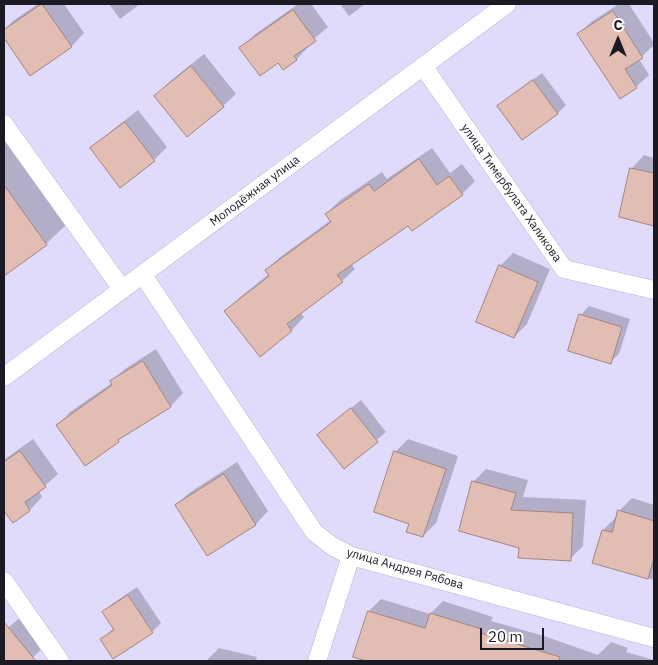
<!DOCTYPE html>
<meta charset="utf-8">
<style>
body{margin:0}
#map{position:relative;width:658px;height:665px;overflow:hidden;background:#e0dafb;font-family:"IBM Plex Sans",sans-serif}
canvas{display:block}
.frame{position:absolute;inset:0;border:5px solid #1b1924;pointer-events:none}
.north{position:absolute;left:593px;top:15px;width:50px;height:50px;-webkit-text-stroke:4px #fff;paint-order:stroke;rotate:0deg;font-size:14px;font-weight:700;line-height:20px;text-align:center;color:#1b1924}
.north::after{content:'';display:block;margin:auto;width:18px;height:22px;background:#1b1924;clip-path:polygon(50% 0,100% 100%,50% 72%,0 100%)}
.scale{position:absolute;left:480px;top:628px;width:64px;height:22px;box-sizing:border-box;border:2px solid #1b1924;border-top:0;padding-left:6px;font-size:15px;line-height:18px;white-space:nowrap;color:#1b1924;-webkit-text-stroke:4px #fff;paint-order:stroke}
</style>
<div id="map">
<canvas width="658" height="665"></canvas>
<div class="frame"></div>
<div class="north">С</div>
<div class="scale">20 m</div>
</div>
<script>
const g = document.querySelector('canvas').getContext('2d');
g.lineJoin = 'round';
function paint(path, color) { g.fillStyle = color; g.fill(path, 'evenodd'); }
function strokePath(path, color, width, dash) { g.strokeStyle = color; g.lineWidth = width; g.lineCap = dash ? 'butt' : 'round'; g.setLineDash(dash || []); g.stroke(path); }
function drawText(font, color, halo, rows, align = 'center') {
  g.font = font + ' "IBM Plex Sans",sans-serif'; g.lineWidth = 4; g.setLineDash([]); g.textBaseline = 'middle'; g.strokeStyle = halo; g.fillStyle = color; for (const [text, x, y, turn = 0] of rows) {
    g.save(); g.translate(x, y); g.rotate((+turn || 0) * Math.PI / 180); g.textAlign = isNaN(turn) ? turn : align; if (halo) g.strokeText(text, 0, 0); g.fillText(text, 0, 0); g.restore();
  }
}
const shadow = new Path2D(`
 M 38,4 L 64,4 L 84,33 L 72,46 L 30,74 L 4,36 L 4,30 L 14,20 Z
 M 109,4 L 140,4 L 120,19 Z
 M 298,4 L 311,4 L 328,27 L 308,44 L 309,46 L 297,59 L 283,68 L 278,61 L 241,48 L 254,35 Z
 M 340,4 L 365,4 L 349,16 Z
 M 619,4 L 629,4 L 654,43 L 654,45 L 639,59 L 649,75 L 636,87 L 579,34 L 591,22 Z
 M 204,54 L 236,94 L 223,106 L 156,96 L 168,83 Z
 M 542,73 L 566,105 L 557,114 L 499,106 L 508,98 Z
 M 138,110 L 167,147 L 154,160 L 120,186 L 92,148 L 105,136 Z
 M 4,130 L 69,222 L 46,244 L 4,274 Z
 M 432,148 L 450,173 L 462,164 L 475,181 L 462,194 L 409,225 L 351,264 L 355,269 L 342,281 L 300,312 L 304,317 L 292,330 L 260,355 L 226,311 L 239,298 L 269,274 L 266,270 L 279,258 L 331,220 L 326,214 L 339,201 L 382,172 L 387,179 Z
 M 644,155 L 654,158 L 654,224 L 620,216 L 632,168 Z
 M 513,253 L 550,269 L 527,324 L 514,337 L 500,266 Z
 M 589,306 L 630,319 L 619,354 L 610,362 L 581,315 Z
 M 156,349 L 183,393 L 171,406 L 126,434 L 118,441 L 86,464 L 58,425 L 70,412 L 112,383 L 112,381 L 125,369 Z
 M 361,400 L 386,432 L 344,468 L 318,435 Z
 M 33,439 L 58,474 L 39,491 L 42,497 L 30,510 L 13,521 L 4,509 L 4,460 Z
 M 408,439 L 458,456 L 436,523 L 423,536 L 410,523 L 395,452 Z
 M 237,462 L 268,511 L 256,524 L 208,554 L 176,505 L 189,493 Z
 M 486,469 L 528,480 L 523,497 L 586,500 L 583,546 L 570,559 L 473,482 Z
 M 632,498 L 654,505 L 654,580 L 594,562 L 603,530 L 616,517 L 617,518 L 619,511 Z
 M 137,587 L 161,623 L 152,632 L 102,639 L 114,628 L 103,612 L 112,604 Z
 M 381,599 L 430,614 L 443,601 L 493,617 L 491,621 L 544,636 L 598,655 L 611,642 L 628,648 L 626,652 L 654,660 L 654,661 L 370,661 L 355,656 L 369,611 Z
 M 22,616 L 46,645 L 29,661 L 4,661 L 4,631 Z
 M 219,648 L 257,657 L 256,661 L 206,661 Z`);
const building = new Path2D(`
 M 42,4 L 72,47 L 30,76 L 4,38 L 4,30 Z
 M 293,10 L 316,41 L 294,56 L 297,60 L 283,70 L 278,63 L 260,76 L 239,48 Z
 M 613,11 L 643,58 L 625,69 L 637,88 L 620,99 L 577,34 Z
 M 191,66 L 224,107 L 187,137 L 154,96 Z
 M 533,80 L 558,114 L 522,140 L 497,106 Z
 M 125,122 L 155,161 L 120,188 L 90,148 Z
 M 419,159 L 437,185 L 449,176 L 463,195 L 412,231 L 408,226 L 337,275 L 343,282 L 287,324 L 292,331 L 260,357 L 224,311 L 269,276 L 265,270 L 331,222 L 325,214 L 369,184 L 374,191 Z
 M 630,168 L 654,173 L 654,226 L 619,217 Z
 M 4,185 L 47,245 L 4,276 Z
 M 499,265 L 538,282 L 514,338 L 476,322 Z
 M 579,314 L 622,327 L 611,364 L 568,351 Z
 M 143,361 L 171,407 L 118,440 L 119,442 L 85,466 L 56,425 L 112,385 L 110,381 Z
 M 351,408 L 378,442 L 344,469 L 317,435 Z
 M 20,451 L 46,487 L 25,502 L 30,511 L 13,523 L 4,511 L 4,462 Z
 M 394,451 L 446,469 L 423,537 L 406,532 L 409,524 L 374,512 Z
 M 224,474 L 256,525 L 207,556 L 175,505 Z
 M 472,481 L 516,493 L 511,510 L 573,513 L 571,561 L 518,558 L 519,548 L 459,531 Z
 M 618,510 L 654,521 L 654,558 L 648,579 L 592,563 L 602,530 L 612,532 Z
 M 128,595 L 153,633 L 113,659 L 100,639 L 114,630 L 102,612 Z
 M 368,611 L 425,628 L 430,613 L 481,629 L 480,633 L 560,657 L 559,661 L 366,661 L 353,657 Z
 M 4,622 L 36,661 L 4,661 Z`);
const minor = new Path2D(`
 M 423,66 L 564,269 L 654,290
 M 4,124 L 122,289
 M 143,275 L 314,532 L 332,546 L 351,556 L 654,638
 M 4,377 L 507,4
 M 4,581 L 60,661
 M 317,661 L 351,556`);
const streetNames = [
 ["Молодёжная улица",255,191,-37],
 ["улица Тимербулата Халикова",511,193,55],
 ["улица Андрея Рябова",405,569,16]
];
paint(shadow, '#0003');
paint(building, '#e1bdb3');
strokePath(building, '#a4837a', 1);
strokePath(minor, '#b8b3d2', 19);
strokePath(minor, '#fff', 18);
drawText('12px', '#1b1924', '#fff', streetNames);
</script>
